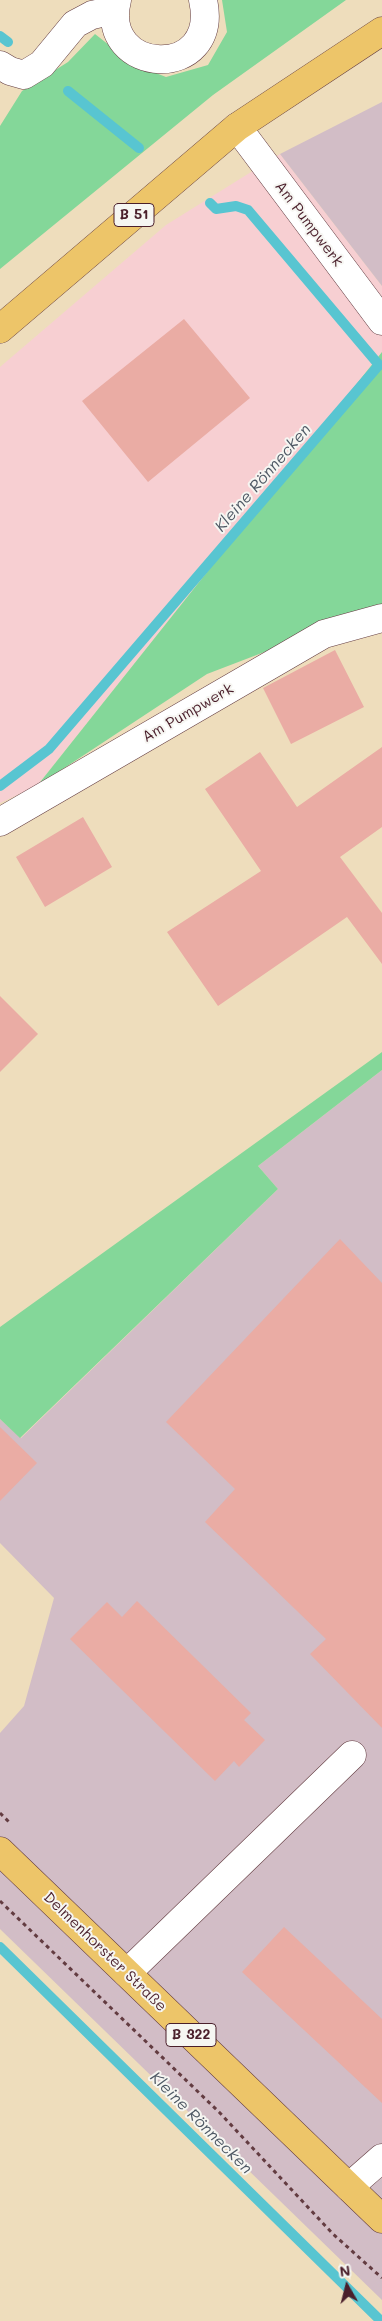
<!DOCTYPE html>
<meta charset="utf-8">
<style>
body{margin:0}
#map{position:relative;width:382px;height:2321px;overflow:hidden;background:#eeddbc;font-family:Mali,sans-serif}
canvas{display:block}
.north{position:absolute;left:322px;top:2261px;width:50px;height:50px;-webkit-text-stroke:4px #f6f6f2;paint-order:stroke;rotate:352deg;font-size:14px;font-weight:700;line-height:20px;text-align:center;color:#4a1f2b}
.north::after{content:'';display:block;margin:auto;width:18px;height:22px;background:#4a1f2b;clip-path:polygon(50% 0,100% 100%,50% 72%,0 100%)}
</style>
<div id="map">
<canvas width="382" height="2321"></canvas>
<div class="north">N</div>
</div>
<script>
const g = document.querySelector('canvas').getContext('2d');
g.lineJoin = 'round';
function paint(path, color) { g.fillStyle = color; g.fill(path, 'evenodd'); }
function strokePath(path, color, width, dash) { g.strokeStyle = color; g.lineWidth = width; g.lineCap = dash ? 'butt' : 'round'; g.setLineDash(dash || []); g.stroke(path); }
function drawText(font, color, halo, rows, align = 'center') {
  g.font = font + ' Mali,sans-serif'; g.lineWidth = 4; g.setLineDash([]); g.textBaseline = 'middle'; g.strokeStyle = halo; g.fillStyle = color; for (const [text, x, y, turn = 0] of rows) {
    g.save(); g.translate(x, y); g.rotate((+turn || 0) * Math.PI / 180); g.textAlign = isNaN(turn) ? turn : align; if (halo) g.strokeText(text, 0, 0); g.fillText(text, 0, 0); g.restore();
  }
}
const built = new Path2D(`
 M 280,154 L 382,286 L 382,352 L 37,786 L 0,803 L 0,367 L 166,225 Z`);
const industrial = new Path2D(`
 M 382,102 L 382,286 L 280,154 Z
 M 382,1070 L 382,2300 L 0,1929 L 0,1733 L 24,1706 L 54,1598 L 0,1543 L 0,1419 L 21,1438 L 278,1189 L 258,1166 Z`);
const green = new Path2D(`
 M 222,0 L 346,0 L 213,95 L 0,269 L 0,126 L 22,91 L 68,62 L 95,34 L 133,64 L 166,77 L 208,65 L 227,32 Z
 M 382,352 L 382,607 L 207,674 L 37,786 Z
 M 382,1052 L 382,1070 L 258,1166 L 278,1189 L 20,1438 L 0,1419 L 0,1327 Z`);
const stream = new Path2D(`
 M 0,36 L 8,42
 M 68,91 L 139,148
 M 0,786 L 49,749 L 379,365 L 248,210 L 236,206 L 216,209 L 210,203
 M 0,1947 L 381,2321`);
const building = new Path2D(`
 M 184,319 L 250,398 L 148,482 L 82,401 Z
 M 335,650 L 364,707 L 291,744 L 263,688 Z
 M 382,747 L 382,827 L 340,857 L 382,913 L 382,964 L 347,917 L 218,1006 L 167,932 L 261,871 L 205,789 L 260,752 L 297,807 Z
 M 83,817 L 112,867 L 45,907 L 16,857 Z
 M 0,996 L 38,1034 L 0,1072 Z
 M 340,1239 L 382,1283 L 382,1728 L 310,1654 L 326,1639 L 205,1522 L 235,1489 L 166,1422 Z
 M 0,1427 L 37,1463 L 0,1501 Z
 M 137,1601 L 251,1713 L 244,1720 L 265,1740 L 239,1767 L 234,1761 L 215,1781 L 70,1639 L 107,1602 L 122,1617 Z
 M 284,1927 L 382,2019 L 382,2103 L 242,1972 Z`);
const path = new Path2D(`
 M 0,1813 L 9,1822
 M 0,1901 L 219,2112 L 333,2234 L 382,2278`);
const minor = new Path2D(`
 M 117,0 C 98,76 221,82 203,0
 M 0,65 L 10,71 L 24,75 L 42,64 L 75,24 L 92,15 L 114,10
 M 237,127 L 382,321
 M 0,822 L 324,634 L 382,618
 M 127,1973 L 352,1755
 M 349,2187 L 382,2158`);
const major = new Path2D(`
 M 0,329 L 237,127 L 382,31
 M 0,1851 L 382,2219`);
const shields = [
 [134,215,40],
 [191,2035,50]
];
const shieldNames = [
 ["B 51",134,215],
 ["B 322",191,2035]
];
const streetNames = [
 ["Am Pumpwerk",309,224,53],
 ["Am Pumpwerk",188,713,-30],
 ["Delmenhorster Straße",105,1952,44]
];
const waterNames = [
 ["Kleine Rönnecken",263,478,-49],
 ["Kleine Rönnecken",201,2123,45]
];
paint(built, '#f7cfd2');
paint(industrial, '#d2bdc6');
paint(green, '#84d799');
strokePath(stream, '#58c5d1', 10);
paint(building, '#eaaca4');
strokePath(minor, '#633c41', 29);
strokePath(major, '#633c41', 29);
strokePath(path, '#633c41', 3, [4, 4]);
strokePath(minor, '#fff', 28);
strokePath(major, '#edc569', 28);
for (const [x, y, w] of shields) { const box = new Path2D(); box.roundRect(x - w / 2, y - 11.5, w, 23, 4); g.fillStyle = '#f6f6f2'; g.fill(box); strokePath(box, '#4a1f2b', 1); }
drawText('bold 14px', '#4a1f2b', null, shieldNames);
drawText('15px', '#4a1f2b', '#f6f6f2', streetNames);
drawText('italic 16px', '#4f5965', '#f6f6f2', waterNames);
</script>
